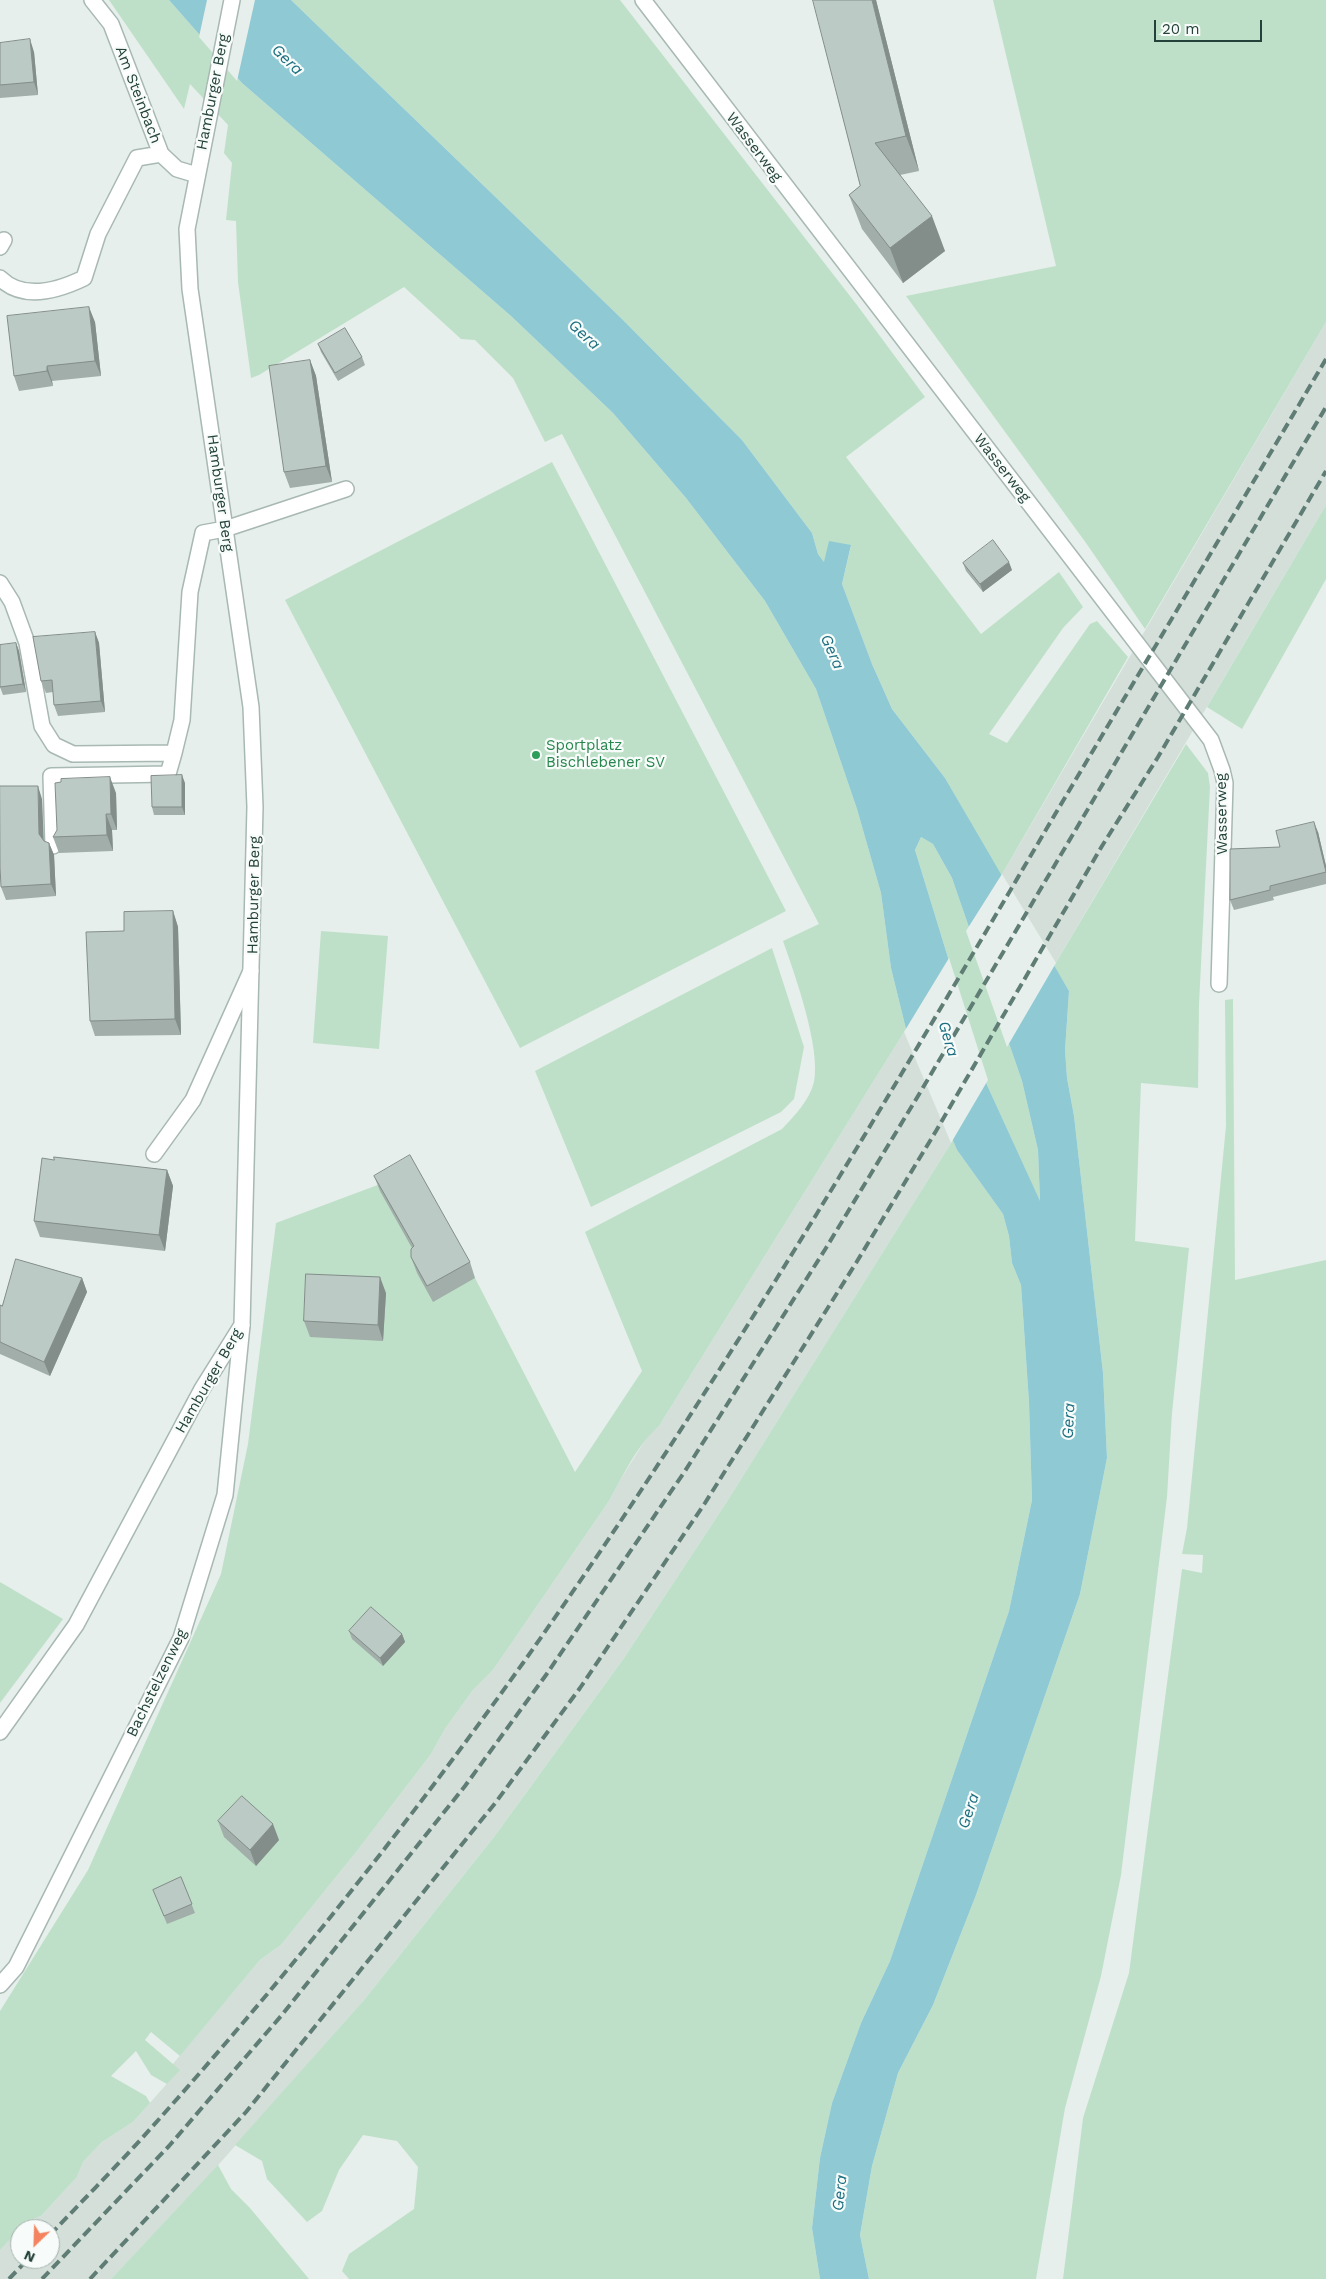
<!DOCTYPE html>
<style>
body{margin:0}
#map{position:relative;width:1326px;height:2279px;overflow:hidden;background:#e6efeb;font-family:"Work Sans",sans-serif}
canvas{display:block}
.north{position:absolute;left:10px;top:2219px;width:50px;height:50px;box-sizing:border-box;background:#f7fbf9;border:1px solid #a3b1ad;border-radius:50%;rotate:204deg;font-size:14px;font-weight:700;line-height:20px;text-align:center;color:#24423a}
.north::after{content:'';display:block;margin:auto;width:18px;height:22px;background:#f4845f;clip-path:polygon(50% 0,100% 100%,50% 72%,0 100%)}
.scale{position:absolute;left:1154px;top:20px;width:108px;height:22px;box-sizing:border-box;border:2px solid #24423a;border-top:0;padding-left:6px;font-size:15px;line-height:18px;white-space:nowrap;color:#24423a;-webkit-text-stroke:4px #f7fbf9;paint-order:stroke}
</style>
<div id="map">
<canvas width="1326" height="2279"></canvas>
<div class="north">N</div>
<div class="scale">20 m</div>
</div>
<script>
const g = document.querySelector('canvas').getContext('2d');
g.lineJoin = 'round';
function paint(path, color) { g.fillStyle = color; g.fill(path, 'evenodd'); }
function strokePath(path, color, width, dash) { g.strokeStyle = color; g.lineWidth = width; g.lineCap = dash ? 'butt' : 'round'; g.setLineDash(dash || []); g.stroke(path); }
function drawText(font, color, halo, rows, align = 'center') {
  g.font = font + ' "Work Sans",sans-serif'; g.lineWidth = 4.5; g.setLineDash([]); g.textBaseline = 'middle'; g.strokeStyle = halo; g.fillStyle = color; for (const [text, x, y, turn = 0] of rows) {
    g.save(); g.translate(x, y); g.rotate((+turn || 0) * Math.PI / 180); g.textAlign = isNaN(turn) ? turn : align; if (halo) g.strokeText(text, 0, 0); g.fillText(text, 0, 0); g.restore();
  }
}
const built = new Path2D(`
 M 1326,322 L 1326,505 L 1054,966 L 1001,876 Z
 M 906,1029 L 953,1140 L 728,1500 L 624,1658 L 494,1837 L 364,2000 L 205,2180 L 111,2279 L 0,2279 L 0,2250 L 20,2229 L 20,2259 L 50,2259 L 50,2229 L 20,2229 L 28,2221 L 41,2216 L 77,2177 L 83,2162 L 102,2142 L 133,2122 L 179,2070 L 172,2065 L 260,1960 L 281,1945 L 357,1851 L 431,1754 L 445,1729 L 473,1690 L 493,1670 L 609,1501 L 622,1477 L 649,1434 L 659,1426 Z`);
const green = new Path2D(`
 M 109,0 L 169,0 L 242,83 L 511,316 L 613,413 L 686,498 L 765,601 L 816,689 L 857,809 L 881,893 L 891,968 L 906,1029 L 659,1426 C 637,1445 623,1476 609,1501 L 493,1670 L 473,1690 L 445,1729 L 431,1754 L 357,1851 L 281,1945 L 260,1960 L 180,2056 L 151,2032 L 145,2040 L 180,2070 L 167,2084 L 151,2075 L 136,2051 L 111,2076 L 146,2096 L 150,2103 L 133,2122 L 102,2142 L 83,2162 L 77,2177 L 41,2216 L 28,2221 L 0,2250 L 0,2011 L 88,1870 L 221,1574 L 248,1444 L 276,1223 L 415,1171 L 475,1278 L 575,1472 L 642,1371 L 585,1232 L 782,1129 C 795,1115 809,1101 814,1082 C 821,1048 795,975 783,941 L 819,924 L 562,434 L 545,442 L 513,378 L 475,340 L 461,339 L 404,287 L 259,375 L 251,378 L 238,282 L 236,221 L 226,220 L 232,163 L 224,153 L 228,125 L 190,84 L 184,109 Z
 M 291,0 L 620,0 L 857,305 L 925,397 L 846,457 L 981,634 L 1059,572 L 1083,607 L 1063,628 L 989,734 L 1007,743 L 1090,624 L 1097,621 L 1128,657 L 1001,876 L 945,778 L 892,709 L 872,664 L 842,584 L 851,546 L 824,562 L 818,554 L 812,533 L 742,440 L 621,318 Z
 M 993,0 L 1326,0 L 1326,322 L 1145,629 L 1086,543 L 906,296 L 1056,266 Z
 M 552,462 L 786,911 L 520,1048 L 285,600 Z
 M 1326,505 L 1326,579 L 1242,729 L 1207,707 Z
 M 1186,744 L 1208,773 L 1210,787 L 1199,1004 L 1198,1088 L 1141,1083 L 1135,1241 L 1189,1248 L 1172,1413 L 1167,1497 L 1121,1875 L 1101,1976 L 1065,2108 L 1036,2279 L 869,2279 L 860,2235 L 872,2166 L 898,2073 L 933,2005 L 976,1895 L 1080,1594 L 1107,1458 L 1103,1373 L 1074,1116 L 1067,1078 L 1065,1050 L 1069,991 L 1054,966 Z
 M 921,837 L 933,844 L 952,878 L 1022,1081 L 1038,1150 L 1040,1202 L 987,1085 L 915,850 Z
 M 321,931 L 388,936 L 379,1049 L 313,1043 Z
 M 772,948 L 804,1047 L 794,1099 L 781,1112 L 591,1207 L 535,1071 Z
 M 1233,999 L 1235,1280 L 1326,1260 L 1326,2279 L 1063,2279 L 1083,2118 L 1129,1973 L 1182,1569 L 1202,1573 L 1203,1555 L 1182,1554 L 1187,1528 L 1226,1126 L 1225,1000 Z
 M 953,1140 L 957,1150 L 1003,1214 L 1009,1236 L 1012,1263 L 1021,1285 L 1029,1402 L 1032,1500 L 1009,1611 L 890,1961 L 861,2023 L 832,2103 L 820,2158 L 812,2228 L 820,2279 L 349,2279 L 342,2271 L 349,2254 L 414,2209 L 418,2167 L 397,2141 L 363,2135 L 339,2170 L 322,2211 L 307,2222 L 267,2179 L 262,2161 L 235,2145 L 364,2000 L 494,1837 L 624,1658 L 728,1500 Z
 M 0,1582 L 63,1619 L 0,1703 Z
 M 218,2165 L 231,2189 L 250,2208 L 309,2279 L 111,2279 Z`);
const water = new Path2D(`
 M 169,0 L 291,0 L 621,318 L 742,440 L 812,533 L 818,554 L 824,562 L 829,541 L 851,545 L 842,584 L 872,664 L 892,709 L 945,778 L 1069,991 L 1065,1050 L 1067,1078 L 1074,1116 L 1103,1373 L 1107,1458 L 1080,1594 L 976,1895 L 933,2005 L 898,2073 L 872,2166 L 860,2235 L 869,2279 L 820,2279 L 812,2228 L 820,2158 L 832,2103 L 861,2023 L 890,1961 L 1009,1611 L 1032,1500 L 1029,1402 L 1021,1285 L 1012,1263 L 1009,1236 L 1003,1214 L 957,1150 L 906,1029 L 891,968 L 881,893 L 857,809 L 816,689 L 765,601 L 686,498 L 613,413 L 511,316 L 242,83 ZM 921,837 L 933,844 L 952,878 L 1022,1081 L 1038,1150 L 1040,1201 L 987,1085 L 915,850 Z`);
const pier = new Path2D(`
 M 207,0 L 255,0 L 237,81 L 199,37 Z
 M 1002,874 L 1056,963 L 1007,1047 L 966,931 Z
 M 949,958 L 988,1080 L 951,1143 L 904,1032 Z`);
const lane = new Path2D(`
 M 92,0 L 111,24 L 161,154 L 177,169 L 197,175
 M 0,247 L 4,240
 M 0,278 C 23,301 57,291 84,278 L 98,234 L 137,158 L 161,154
 M 0,583 L 12,602 L 27,643 L 42,726 L 54,745 L 73,754 L 174,753 L 182,720 L 190,592 L 203,533 L 225,529 L 346,489
 M 53,846 L 51,776 L 168,774 L 174,753
 M 154,1154 L 193,1100 L 251,971
 M 0,1985 L 16,1967 L 181,1638 L 225,1495 L 242,1325`);
const street = new Path2D(`
 M 643,0 L 1211,740 L 1222,770 L 1225,783 L 1219,984
 M 0,1732 L 76,1625 L 202,1389 L 242,1325 L 255,807 L 251,707 L 190,289 L 187,229 L 232,0`);
const rail = new Path2D(`
 M 50,2235 C 84,2199 119,2164 152,2127 C 284,1980 408,1824 523,1663 C 717,1389 887,1100 1057,811 C 1147,660 1237,510 1326,359
 M 9,2279 L 28,2259
 M 42,2279 L 169,2146 L 281,2016 L 465,1786 L 546,1675 L 685,1471 L 826,1248 L 918,1096 L 1326,407
 M 90,2279 L 246,2112 L 496,1802 L 580,1688 L 705,1503 L 856,1263 L 936,1131 L 1102,846 L 1158,757 L 1326,471`);
const wall = new Path2D(`
 M 876,0 L 919,171 L 900,175 L 945,251 L 903,283 L 862,229 L 849,195 L 860,186 Z
 M 0,43 L 34,52 L 38,95 L 0,98 Z
 M 95,322 L 101,376 L 52,381 L 53,386 L 19,391 L 14,376 Z
 M 318,344 L 362,357 L 365,365 L 338,381 L 321,352 Z
 M 310,360 L 316,376 L 332,482 L 290,488 L 284,472 Z
 M 963,563 L 1012,570 L 983,592 L 966,571 Z
 M 95,632 L 99,643 L 105,712 L 58,716 L 54,705 L 53,692 L 46,693 L 41,681 Z
 M 16,643 L 19,651 L 26,692 L 3,695 L 0,687 Z
 M 185,783 L 185,815 L 154,815 L 152,807 Z
 M 116,793 L 117,830 L 112,830 L 113,851 L 59,853 L 53,837 Z
 M 42,799 L 43,841 L 49,843 L 54,855 L 56,896 L 6,900 L 1,887 Z
 M 1318,832 L 1326,866 L 1326,884 L 1273,897 L 1274,900 L 1234,910 L 1230,900 L 1280,847 Z
 M 173,911 L 178,927 L 181,1035 L 95,1036 L 90,1021 L 124,931 Z
 M 167,1170 L 173,1186 L 165,1251 L 40,1237 L 34,1221 Z
 M 374,1176 L 470,1262 L 475,1278 L 433,1302 L 417,1273 L 411,1257 L 412,1248 L 380,1191 Z
 M 82,1278 L 87,1292 L 50,1376 L 0,1354 L 0,1305 L 2,1306 Z
 M 386,1293 L 383,1341 L 310,1337 L 304,1321 Z
 M 349,1631 L 402,1634 L 405,1642 L 383,1666 L 352,1639 Z
 M 218,1821 L 279,1840 L 256,1866 L 224,1837 Z
 M 181,1877 L 195,1913 L 167,1924 L 153,1890 Z`);
const shadedWall = new Path2D(`
 M 872,0 L 876,0 L 919,171 L 906,136 Z
 M 30,39 L 34,52 L 38,95 L 34,82 Z
 M 932,216 L 945,251 L 903,283 L 890,248 Z
 M 89,307 L 95,322 L 101,376 L 95,361 Z
 M 310,360 L 316,376 L 332,482 L 326,466 Z
 M 47,366 L 52,381 L 53,386 L 47,371 Z
 M 1009,562 L 1012,570 L 983,592 L 980,584 Z
 M 95,632 L 99,643 L 105,712 L 101,701 Z
 M 16,643 L 19,651 L 26,692 L 23,684 Z
 M 182,775 L 185,783 L 185,815 L 182,807 Z
 M 110,777 L 116,793 L 117,830 L 111,814 Z
 M 38,786 L 42,799 L 44,846 L 39,834 Z
 M 106,814 L 112,830 L 113,851 L 107,835 Z
 M 1314,822 L 1318,832 L 1326,866 L 1326,871 Z
 M 49,843 L 54,855 L 56,896 L 51,884 Z
 M 173,911 L 178,927 L 181,1035 L 175,1019 Z
 M 167,1170 L 173,1186 L 165,1251 L 159,1235 Z
 M 380,1277 L 386,1293 L 383,1341 L 378,1325 Z
 M 82,1278 L 87,1292 L 50,1376 L 44,1362 Z
 M 402,1634 L 405,1642 L 383,1666 L 380,1658 Z
 M 273,1824 L 279,1840 L 256,1866 L 250,1850 Z`);
const building = new Path2D(`
 M 813,0 L 872,0 L 906,136 L 875,143 L 932,216 L 890,248 L 849,195 L 860,186 Z
 M 30,39 L 34,82 L 0,85 L 0,43 Z
 M 89,307 L 95,361 L 47,366 L 47,371 L 14,376 L 7,316 Z
 M 345,328 L 362,357 L 335,373 L 318,344 Z
 M 310,360 L 326,466 L 284,472 L 269,366 Z
 M 993,540 L 1009,562 L 980,584 L 963,563 Z
 M 95,632 L 101,701 L 54,705 L 52,680 L 41,681 L 33,637 Z
 M 16,643 L 23,684 L 0,687 L 0,645 Z
 M 182,775 L 182,807 L 152,807 L 151,776 Z
 M 110,777 L 111,814 L 106,814 L 107,835 L 53,837 L 57,830 L 55,783 L 61,782 L 61,779 Z
 M 0,786 L 38,786 L 39,834 L 44,841 L 49,843 L 51,884 L 1,887 L 0,867 Z
 M 1314,822 L 1326,872 L 1270,886 L 1270,890 L 1230,900 L 1230,849 L 1280,847 L 1276,831 Z
 M 173,911 L 175,1019 L 90,1021 L 86,932 L 124,931 L 124,912 Z
 M 410,1155 L 470,1262 L 427,1286 L 411,1257 L 411,1249 L 414,1246 L 374,1176 Z
 M 54,1157 L 167,1170 L 159,1235 L 34,1221 L 42,1158 L 54,1160 Z
 M 16,1259 L 82,1278 L 44,1362 L 0,1342 L 0,1305 L 2,1306 Z
 M 306,1274 L 380,1277 L 378,1325 L 304,1321 Z
 M 371,1607 L 402,1634 L 380,1658 L 349,1631 Z
 M 242,1796 L 273,1824 L 250,1850 L 218,1821 Z
 M 181,1877 L 192,1904 L 164,1916 L 153,1890 Z`);
const markers = [
 [536,755,5,"#2e9e5b"]
];
const streetNames = [
 ["Hamburger Berg",213,92,-79],
 ["Am Steinbach",138,95,69],
 ["Wasserweg",754,147,53],
 ["Wasserweg",1002,468,52],
 ["Hamburger Berg",220,493,82],
 ["Wasserweg",1222,814,-91],
 ["Hamburger Berg",254,895,-89],
 ["Hamburger Berg",209,1381,-60],
 ["Bachstelzenweg",157,1683,-64]
];
const leisureNames = [
 ["Sportplatz",546,746],
 ["Bischlebener SV",546,763]
];
const waterNames = [
 ["Gera",287,60,44],
 ["Gera",584,335,42],
 ["Gera",832,652,66],
 ["Gera",948,1039,73],
 ["Gera",1069,1421,-87],
 ["Gera",969,1811,-72],
 ["Gera",840,2193,-84]
];
paint(built, '#d4dfda');
paint(green, '#bfe0c8');
paint(water, '#8ec9d4');
paint(pier, '#e6efeb');
strokePath(lane, '#a8b8b2', 18);
strokePath(street, '#a8b8b2', 18);
strokePath(lane, '#fff', 15);
strokePath(street, '#fff', 15);
strokePath(rail, '#5f7d75', 4, [10, 5]);
paint(wall, '#a1aea9');
paint(shadedWall, '#838d89');
paint(building, '#bbcac4');
strokePath(building, '#838d89', 1);
for (const [x, y, r, color] of markers) { const dot = new Path2D(); dot.arc(x, y, r, 0, 2 * Math.PI); g.fillStyle = color; g.fill(dot); strokePath(dot, '#f7fbf9', 2); }
drawText('15px', '#24423a', '#f7fbf9', streetNames);
drawText('15px', '#27864d', '#f7fbf9', leisureNames, 'left');
drawText('italic 16px', '#1c6f80', '#f7fbf9', waterNames);
</script>
